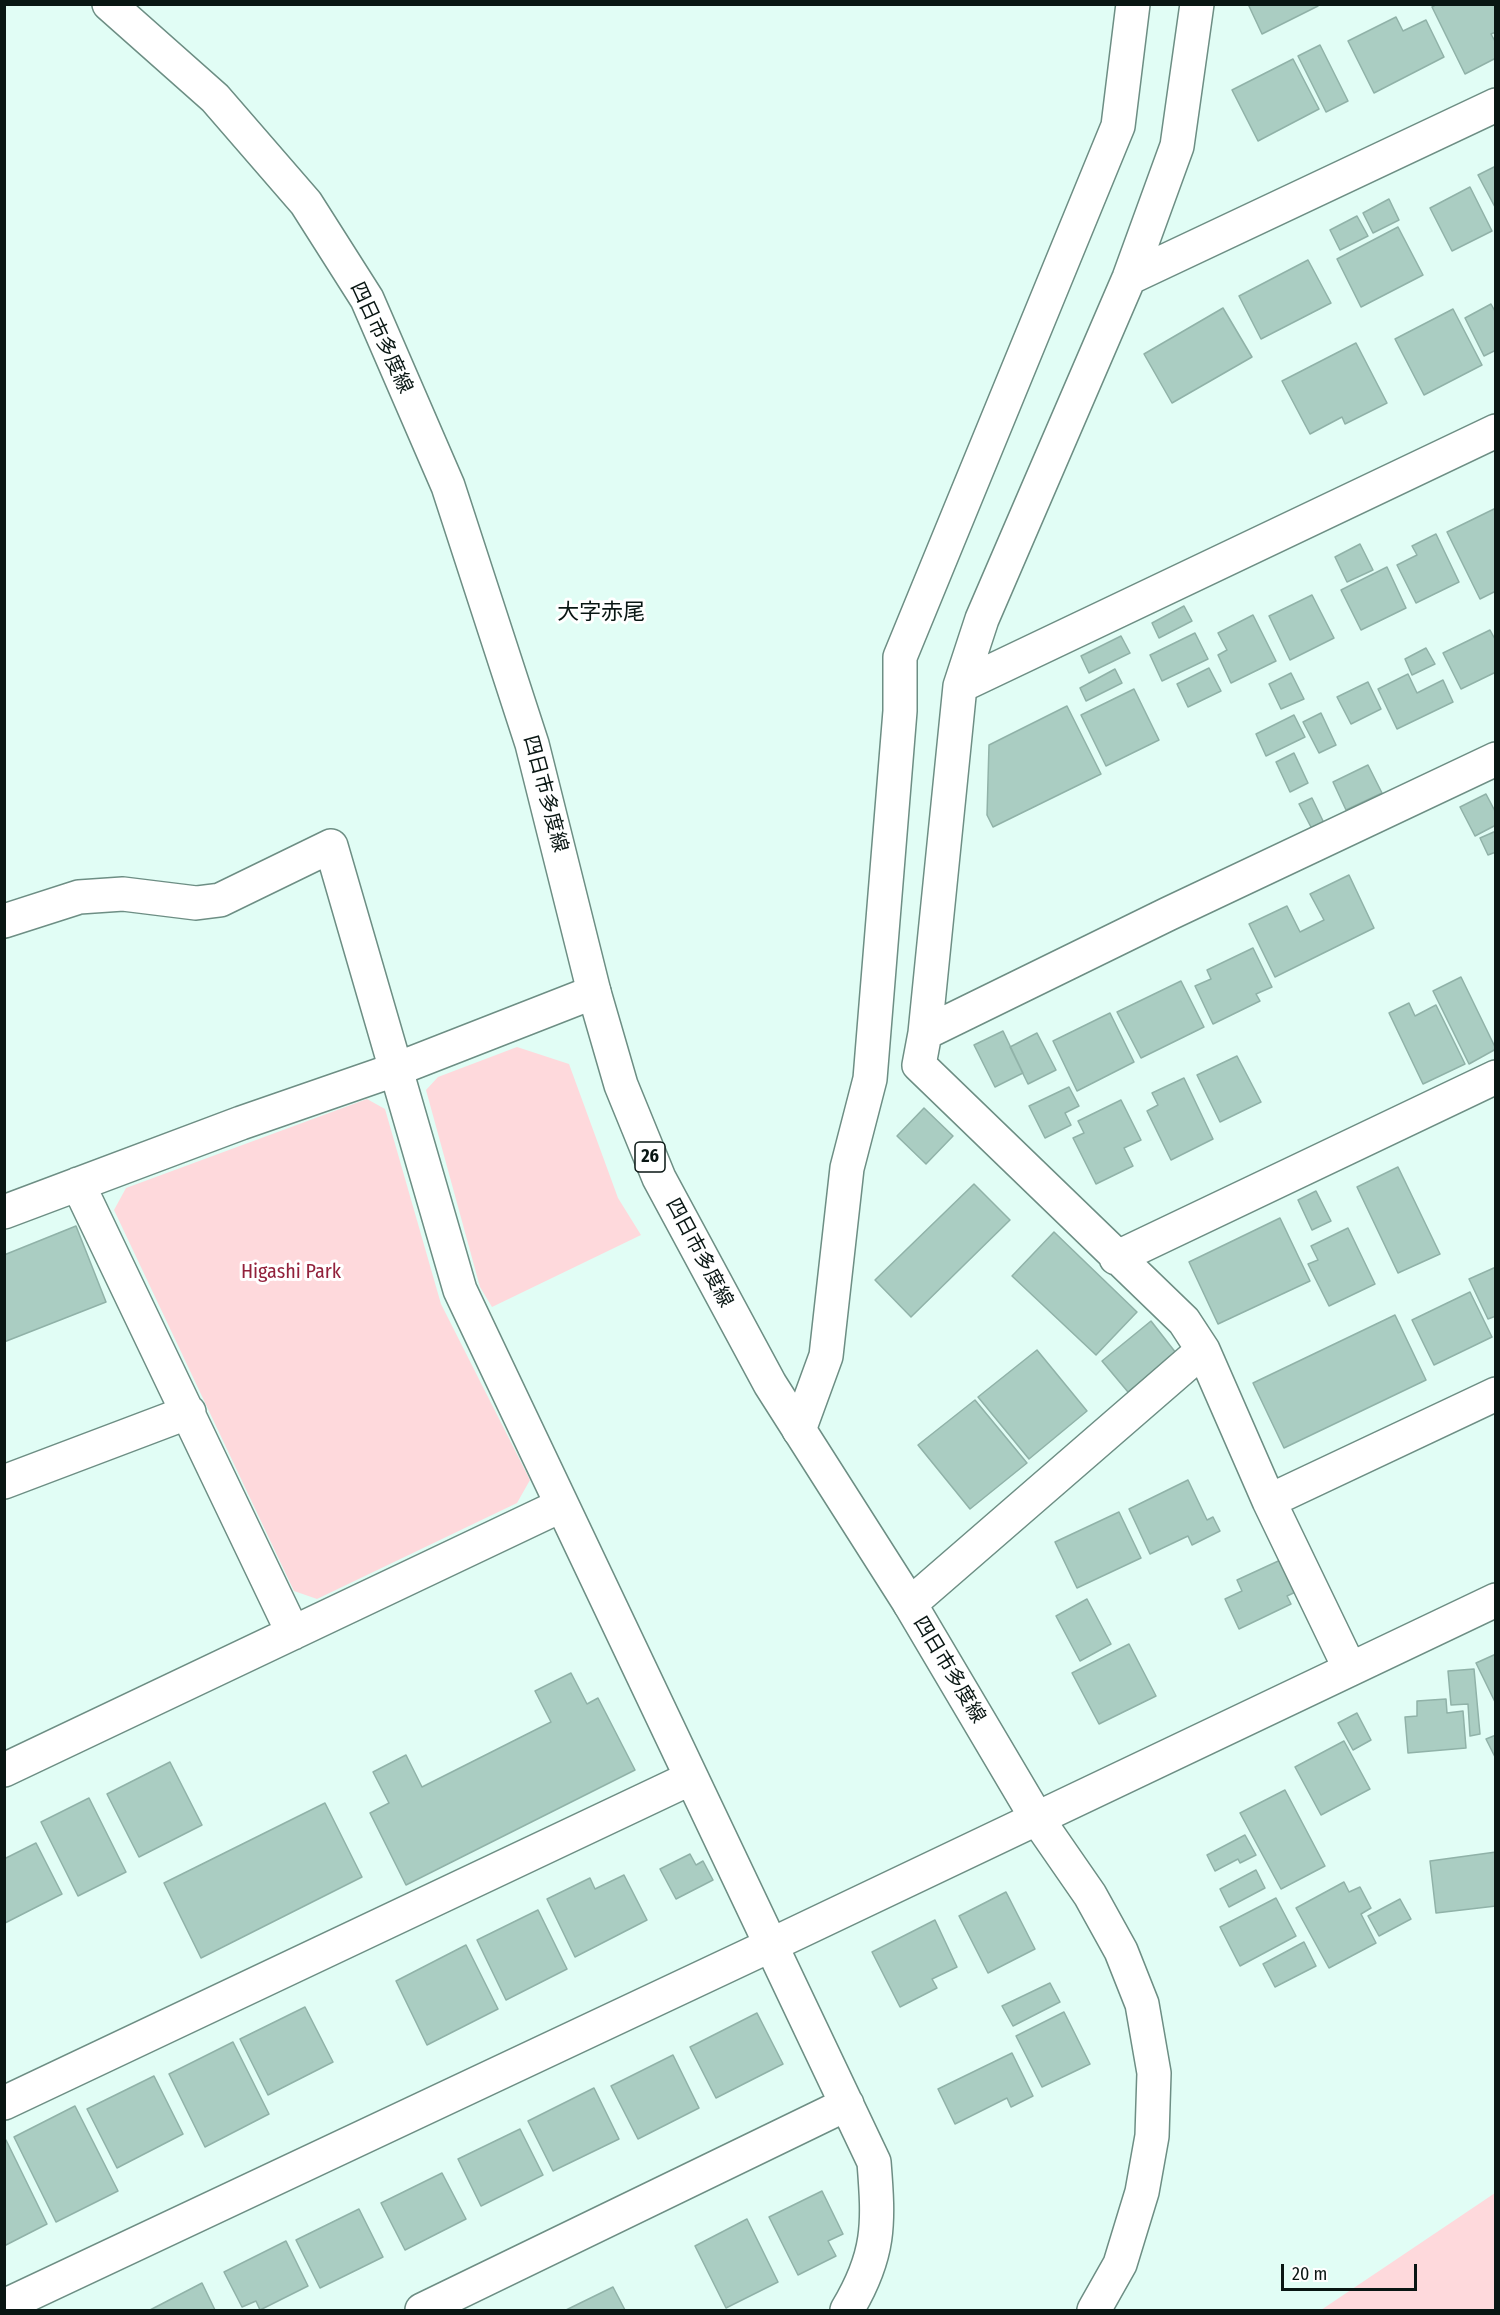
<!DOCTYPE html>
<meta charset="utf-8">
<style>
body{margin:0}
#map{position:relative;width:1500px;height:2315px;overflow:hidden;background:#e1fdf5;font-family:"Fira Sans Condensed",sans-serif}
canvas{display:block}
.frame{position:absolute;inset:0;border:6px solid #091613;pointer-events:none}
.scale{position:absolute;left:1281px;top:2264px;width:136px;height:27px;box-sizing:border-box;border:3px solid #091613;border-top:0;padding-left:8px;font-size:18px;line-height:21px;white-space:nowrap;color:#091613;-webkit-text-stroke:4px #fff;paint-order:stroke}
</style>
<div id="map">
<canvas width="1500" height="2315"></canvas>
<div class="frame"></div>
<div class="scale">20 m</div>
</div>
<script>
const g = document.querySelector('canvas').getContext('2d');
g.lineJoin = 'round';
function paint(path, color) { g.fillStyle = color; g.fill(path, 'evenodd'); }
function strokePath(path, color, width, dash) { g.strokeStyle = color; g.lineWidth = width; g.lineCap = dash ? 'butt' : 'round'; g.setLineDash(dash || []); g.stroke(path); }
function drawText(font, color, halo, rows, align = 'center') {
  g.font = font + ' "Fira Sans Condensed","Noto Sans JP",sans-serif'; g.lineWidth = 6; g.setLineDash([]); g.textBaseline = 'middle'; g.strokeStyle = halo; g.fillStyle = color; for (const [text, x, y, turn = 0] of rows) {
    g.save(); g.translate(x, y); g.rotate((+turn || 0) * Math.PI / 180); g.textAlign = isNaN(turn) ? turn : align; if (halo) g.strokeText(text, 0, 0); g.fillText(text, 0, 0); g.restore();
  }
}
const green = new Path2D(`
 M 517,1047 L 569,1064 L 618,1198 L 641,1235 L 492,1307 L 480,1287 L 426,1090 L 438,1077 Z
 M 367,1099 L 385,1109 L 441,1304 L 530,1480 L 517,1503 L 317,1599 L 294,1591 L 114,1210 L 126,1188 Z
 M 1495,2193 L 1495,2310 L 1321,2310 Z`);
const building = new Path2D(`
 M 1248,4 L 1318,4 L 1318,6 L 1262,34 Z
 M 1437,4 L 1496,4 L 1496,32 L 1491,34 L 1496,43 L 1496,58 L 1465,74 L 1432,7 Z
 M 1396,17 L 1403,31 L 1426,20 L 1444,57 L 1374,93 L 1348,41 Z
 M 1320,45 L 1348,101 L 1326,112 L 1298,56 Z
 M 1293,59 L 1319,109 L 1258,141 L 1232,90 Z
 M 1496,166 L 1496,209 L 1478,175 Z
 M 1470,187 L 1492,231 L 1452,251 L 1430,208 Z
 M 1389,199 L 1399,220 L 1373,233 L 1363,213 Z
 M 1357,216 L 1368,236 L 1340,250 L 1330,230 Z
 M 1398,227 L 1423,275 L 1361,307 L 1337,259 Z
 M 1308,260 L 1331,303 L 1261,339 L 1239,296 Z
 M 1491,304 L 1496,313 L 1496,350 L 1484,356 L 1465,318 Z
 M 1223,308 L 1252,357 L 1172,403 L 1144,354 Z
 M 1453,309 L 1482,365 L 1424,395 L 1395,339 Z
 M 1356,343 L 1387,403 L 1345,424 L 1342,417 L 1310,434 L 1282,381 Z
 M 1496,508 L 1496,591 L 1480,599 L 1447,532 Z
 M 1436,534 L 1459,582 L 1416,603 L 1397,565 L 1417,555 L 1412,546 Z
 M 1360,544 L 1373,570 L 1347,582 L 1335,557 Z
 M 1387,567 L 1406,608 L 1361,630 L 1341,590 Z
 M 1312,595 L 1334,638 L 1290,660 L 1269,616 Z
 M 1184,606 L 1192,621 L 1159,638 L 1152,623 Z
 M 1253,615 L 1276,661 L 1231,683 L 1218,655 L 1227,650 L 1218,633 Z
 M 1490,630 L 1496,641 L 1496,672 L 1461,689 L 1443,653 Z
 M 1195,633 L 1208,659 L 1162,681 L 1150,655 Z
 M 1121,636 L 1130,653 L 1089,673 L 1081,656 Z
 M 1426,648 L 1435,664 L 1412,675 L 1405,659 Z
 M 1209,668 L 1221,691 L 1188,707 L 1177,684 Z
 M 1115,669 L 1122,683 L 1086,701 L 1080,688 Z
 M 1291,673 L 1304,699 L 1281,709 L 1269,684 Z
 M 1408,674 L 1417,693 L 1443,680 L 1453,702 L 1397,729 L 1378,689 Z
 M 1368,682 L 1381,709 L 1351,724 L 1337,697 Z
 M 1134,689 L 1159,740 L 1106,766 L 1081,715 Z
 M 1067,706 L 1101,774 L 993,827 L 987,815 L 989,745 Z
 M 1321,713 L 1336,745 L 1319,753 L 1303,722 Z
 M 1294,715 L 1305,737 L 1266,756 L 1256,734 Z
 M 1294,753 L 1308,783 L 1290,792 L 1276,762 Z
 M 1368,765 L 1382,793 L 1346,810 L 1333,782 Z
 M 1486,794 L 1496,813 L 1496,825 L 1475,836 L 1460,807 Z
 M 1312,798 L 1324,823 L 1312,829 L 1299,804 Z
 M 1496,831 L 1496,852 L 1488,855 L 1480,838 Z
 M 1349,875 L 1374,928 L 1275,977 L 1249,924 L 1287,906 L 1300,932 L 1324,920 L 1310,894 Z
 M 1253,948 L 1272,987 L 1256,994 L 1260,1001 L 1213,1024 L 1195,986 L 1211,979 L 1207,970 Z
 M 1461,977 L 1496,1049 L 1469,1064 L 1433,991 Z
 M 1181,981 L 1204,1027 L 1141,1058 L 1117,1012 Z
 M 1409,1003 L 1415,1016 L 1436,1005 L 1465,1064 L 1423,1084 L 1389,1013 Z
 M 1110,1013 L 1134,1062 L 1077,1091 L 1053,1041 Z
 M 1003,1031 L 1023,1073 L 995,1087 L 974,1045 Z
 M 1037,1033 L 1056,1070 L 1028,1084 L 1010,1047 Z
 M 1237,1056 L 1261,1102 L 1220,1122 L 1197,1075 Z
 M 1184,1078 L 1213,1139 L 1171,1160 L 1147,1111 L 1158,1105 L 1152,1093 Z
 M 1069,1087 L 1079,1106 L 1065,1113 L 1071,1125 L 1045,1138 L 1029,1106 Z
 M 1121,1100 L 1141,1140 L 1124,1148 L 1133,1166 L 1096,1184 L 1073,1138 L 1084,1133 L 1078,1121 Z
 M 924,1108 L 953,1136 L 926,1164 L 897,1136 Z
 M 1398,1167 L 1440,1254 L 1398,1273 L 1357,1187 Z
 M 974,1184 L 1010,1220 L 911,1317 L 875,1280 Z
 M 1316,1191 L 1331,1221 L 1312,1230 L 1298,1200 Z
 M 1280,1218 L 1310,1281 L 1218,1324 L 1189,1262 Z
 M 76,1226 L 106,1302 L 4,1342 L 4,1255 Z
 M 1348,1228 L 1375,1284 L 1329,1306 L 1308,1264 L 1318,1260 L 1311,1246 Z
 M 1054,1232 L 1137,1312 L 1096,1355 L 1012,1276 Z
 M 1496,1267 L 1496,1316 L 1488,1319 L 1469,1279 Z
 M 1470,1292 L 1492,1337 L 1434,1365 L 1412,1320 Z
 M 1395,1315 L 1426,1380 L 1284,1448 L 1253,1383 Z
 M 1151,1321 L 1176,1353 L 1128,1392 L 1102,1361 Z
 M 1037,1350 L 1087,1411 L 1029,1459 L 978,1397 Z
 M 975,1400 L 1027,1463 L 970,1509 L 918,1445 Z
 M 1188,1480 L 1207,1520 L 1213,1517 L 1220,1531 L 1192,1545 L 1188,1536 L 1150,1554 L 1129,1509 Z
 M 1119,1512 L 1141,1558 L 1077,1588 L 1055,1542 Z
 M 1287,1557 L 1302,1589 L 1287,1596 L 1291,1604 L 1239,1629 L 1225,1599 L 1242,1591 L 1237,1580 Z
 M 1087,1599 L 1111,1644 L 1080,1661 L 1056,1616 Z
 M 1129,1644 L 1156,1696 L 1099,1724 L 1072,1673 Z
 M 1496,1654 L 1496,1704 L 1476,1663 Z
 M 1474,1669 L 1480,1734 L 1470,1736 L 1468,1704 L 1451,1705 L 1448,1671 Z
 M 571,1673 L 587,1704 L 598,1698 L 635,1770 L 406,1885 L 370,1813 L 389,1803 L 373,1772 L 406,1755 L 422,1787 L 551,1722 L 535,1691 Z
 M 1446,1699 L 1447,1713 L 1463,1711 L 1466,1748 L 1408,1753 L 1405,1717 L 1417,1716 L 1417,1701 Z
 M 1357,1713 L 1371,1740 L 1353,1750 L 1338,1723 Z
 M 1496,1735 L 1496,1759 L 1486,1739 Z
 M 1344,1741 L 1370,1789 L 1321,1815 L 1295,1767 Z
 M 170,1762 L 202,1825 L 139,1857 L 107,1794 Z
 M 1285,1790 L 1325,1866 L 1281,1889 L 1240,1813 Z
 M 89,1798 L 126,1872 L 78,1896 L 41,1822 Z
 M 325,1803 L 362,1877 L 201,1958 L 164,1883 Z
 M 1245,1835 L 1256,1855 L 1240,1863 L 1238,1859 L 1215,1871 L 1207,1855 Z
 M 36,1843 L 62,1894 L 5,1923 L 4,1859 Z
 M 1496,1852 L 1496,1906 L 1436,1913 L 1430,1861 Z
 M 690,1854 L 696,1865 L 703,1861 L 713,1880 L 676,1899 L 660,1869 Z
 M 1256,1870 L 1265,1888 L 1229,1907 L 1220,1889 Z
 M 624,1875 L 647,1920 L 575,1957 L 547,1899 L 590,1878 L 595,1889 Z
 M 1344,1882 L 1349,1892 L 1360,1887 L 1371,1908 L 1361,1914 L 1376,1943 L 1329,1968 L 1296,1908 Z
 M 1006,1892 L 1035,1949 L 988,1973 L 959,1916 Z
 M 1276,1898 L 1296,1936 L 1240,1966 L 1220,1927 Z
 M 1400,1899 L 1411,1919 L 1379,1936 L 1368,1916 Z
 M 538,1910 L 567,1969 L 506,2000 L 477,1940 Z
 M 935,1920 L 957,1967 L 932,1979 L 937,1988 L 900,2007 L 872,1952 Z
 M 1304,1942 L 1316,1966 L 1275,1987 L 1263,1964 Z
 M 466,1945 L 498,2009 L 427,2045 L 396,1981 Z
 M 1050,1983 L 1060,2002 L 1013,2026 L 1002,2006 Z
 M 305,2007 L 333,2062 L 268,2095 L 240,2039 Z
 M 1064,2012 L 1090,2064 L 1042,2087 L 1016,2036 Z
 M 757,2013 L 783,2064 L 716,2098 L 690,2047 Z
 M 233,2042 L 269,2114 L 205,2147 L 169,2074 Z
 M 1012,2053 L 1033,2096 L 1011,2107 L 1007,2098 L 955,2124 L 938,2089 Z
 M 673,2055 L 699,2108 L 638,2139 L 611,2086 Z
 M 154,2076 L 183,2134 L 117,2168 L 87,2109 Z
 M 594,2088 L 619,2139 L 553,2171 L 528,2121 Z
 M 75,2106 L 118,2191 L 56,2222 L 14,2137 Z
 M 520,2129 L 543,2175 L 481,2206 L 458,2159 Z
 M 6,2140 L 47,2224 L 4,2246 L 4,2141 Z
 M 442,2173 L 466,2219 L 405,2250 L 381,2203 Z
 M 822,2191 L 843,2234 L 828,2241 L 836,2256 L 798,2275 L 769,2217 Z
 M 359,2209 L 383,2257 L 320,2288 L 296,2240 Z
 M 747,2219 L 778,2282 L 726,2308 L 695,2246 Z
 M 286,2241 L 308,2286 L 260,2310 L 256,2301 L 242,2307 L 224,2272 Z
 M 202,2283 L 215,2310 L 150,2310 Z
 M 613,2287 L 625,2310 L 566,2310 Z`);
const minor = new Path2D(`
 M 1197,4 L 1177,146 L 1129,278 L 982,619 L 960,686 L 925,1033 L 919,1065 L 1184,1321 L 1203,1350 L 1269,1501 L 1350,1669
 M 1129,278 L 1496,105
 M 960,686 L 1496,431
 M 4,921 L 79,897 L 123,894 L 196,903 L 220,900 L 331,846 L 460,1290 L 874,2162 C 879,2224 880,2255 847,2310
 M 925,1033 L 1168,914 L 1496,759
 M 78,1184 L 293,1633
 M 4,1212 L 241,1123 L 397,1069 L 594,992
 M 1116,1258 L 1496,1077
 M 799,1430 L 826,1356 L 847,1168 L 870,1079 L 900,711 L 900,657 L 1118,126 L 1133,4
 M 4,1482 L 189,1412
 M 1269,1501 L 1496,1394
 M 910,1604 L 1203,1350
 M 4,1770 L 562,1505
 M 4,2103 L 691,1778
 M 4,2306 L 771,1945 L 1496,1600
 M 422,2310 L 847,2104`);
const major = new Path2D(`
 M 109,4 L 215,98 L 306,203 L 367,299 L 448,486 L 532,744 L 594,992 L 621,1085 L 659,1178 L 770,1384 L 910,1604 L 1036,1817 L 1090,1895 L 1121,1951 L 1142,2004 L 1154,2073 L 1152,2136 L 1142,2192 L 1120,2264 L 1094,2310`);
const shields = [
 [650,1157,30]
];
const shieldNames = [
 ["26",650,1157]
];
const streetNames = [
 ["四日市多度線",381,338,65],
 ["四日市多度線",545,794,75],
 ["四日市多度線",699,1253,62],
 ["四日市多度線",949,1670,59]
];
const parkNames = [
 ["Higashi Park",291,1272]
];
const quarterNames = [
 ["大字赤尾",601,613]
];
paint(green, '#fed9dc');
paint(building, '#aacdc2');
strokePath(building, '#90b2a8', 1.5);
strokePath(minor, '#6d8e84', 36);
strokePath(major, '#6d8e84', 36);
strokePath(minor, '#fff', 33);
strokePath(major, '#fff', 33);
for (const [x, y, w] of shields) { const box = new Path2D(); box.roundRect(x - w / 2, y - 15, w, 30, 4.5); g.fillStyle = '#fff'; g.fill(box); strokePath(box, '#091613', 1.5); }
drawText('bold 18px', '#091613', null, shieldNames);
drawText('20px', '#091613', '#fff', streetNames);
drawText('20px', '#92213b', '#fff', parkNames);
drawText('22px', '#091613', '#fff', quarterNames);
</script>
